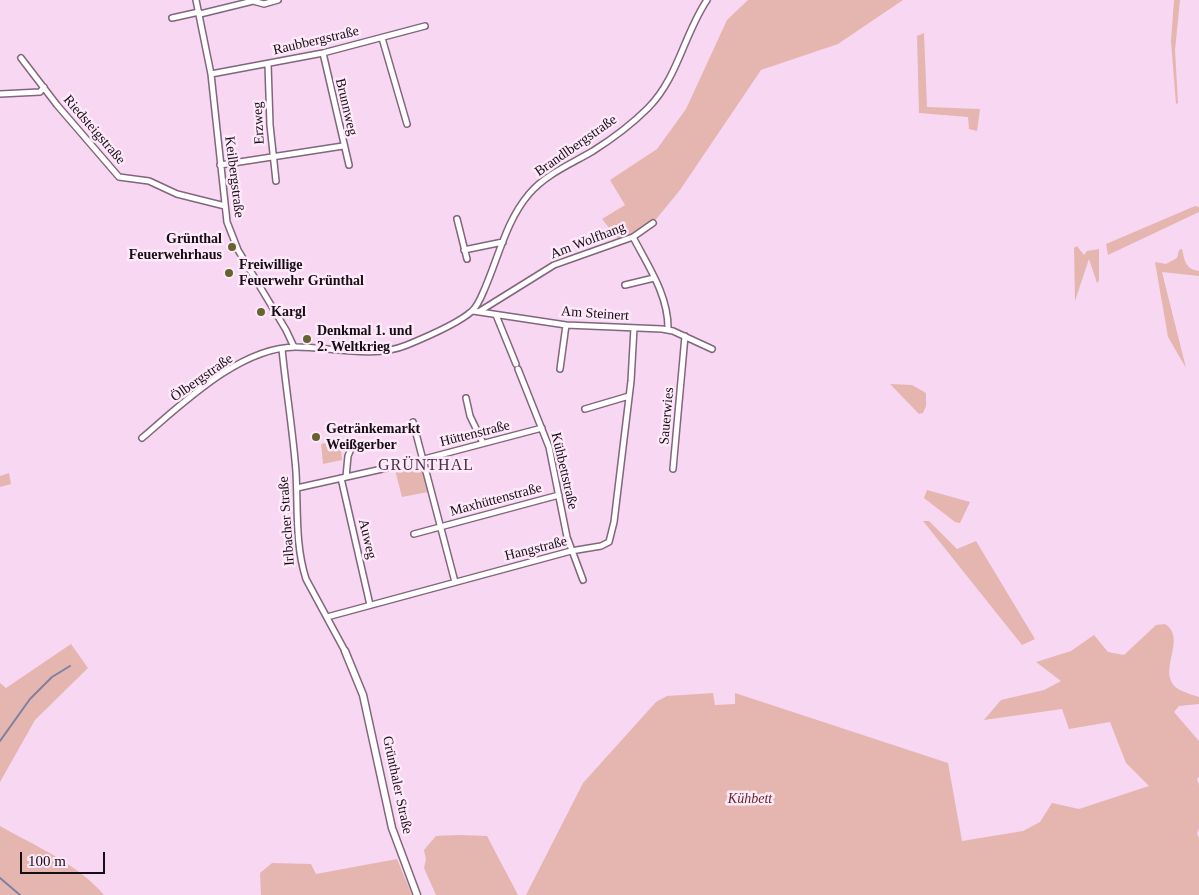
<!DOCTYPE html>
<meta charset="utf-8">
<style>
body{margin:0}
#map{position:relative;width:1199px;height:895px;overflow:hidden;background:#f7d7f1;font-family:Georgia,serif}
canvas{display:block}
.scale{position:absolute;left:20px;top:852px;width:85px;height:22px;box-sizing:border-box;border:2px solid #170d16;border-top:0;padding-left:6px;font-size:15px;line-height:18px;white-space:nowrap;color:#170d16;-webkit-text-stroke:4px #fde9f9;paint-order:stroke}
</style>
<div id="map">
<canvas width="1199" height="895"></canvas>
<div class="scale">100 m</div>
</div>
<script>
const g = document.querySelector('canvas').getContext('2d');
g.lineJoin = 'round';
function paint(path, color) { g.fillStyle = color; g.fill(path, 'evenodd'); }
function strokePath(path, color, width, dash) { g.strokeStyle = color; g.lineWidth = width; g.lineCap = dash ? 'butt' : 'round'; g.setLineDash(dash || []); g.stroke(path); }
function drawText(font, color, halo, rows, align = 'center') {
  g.font = font + ' Georgia,serif'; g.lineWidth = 5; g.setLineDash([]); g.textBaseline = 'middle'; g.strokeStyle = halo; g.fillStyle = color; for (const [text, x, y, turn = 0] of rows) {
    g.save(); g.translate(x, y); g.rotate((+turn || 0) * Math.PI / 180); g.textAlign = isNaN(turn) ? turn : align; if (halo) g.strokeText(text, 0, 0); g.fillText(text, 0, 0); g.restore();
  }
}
const green = new Path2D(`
 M 748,0 L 903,0 L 838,44 L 761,70 L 680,190 L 653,223 L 633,237 L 619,240 L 602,219 L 625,205 L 610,180 L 657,149 L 686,109 L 727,20 Z
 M 1174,0 L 1180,0 L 1175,50 L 1178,103 L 1176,104 L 1171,41 Z
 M 924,33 L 927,107 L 980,109 L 977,131 L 969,129 L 968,117 L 919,113 L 917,36 Z
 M 1195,206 L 1199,207 L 1199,212 L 1108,255 L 1106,244 Z
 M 1077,246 L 1084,255 L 1087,251 L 1099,249 L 1099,280 L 1097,283 L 1089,259 L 1075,301 L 1074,248 Z
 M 1182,249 C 1185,261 1185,269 1199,271 L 1199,276 L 1162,272 L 1186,368 L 1168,337 L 1155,262 L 1166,264 L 1177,258 L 1179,250 Z
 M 890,384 L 912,385 L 926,393 L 926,406 L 923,413 L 919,414 Z
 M 340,440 L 342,460 L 323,464 L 321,444 Z
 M 416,465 L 422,468 L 428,492 L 402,497 L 395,470 Z
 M 9,473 L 11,484 L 0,487 L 0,476 Z
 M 927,490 L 970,502 L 960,523 L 955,522 L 924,498 Z
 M 923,521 L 929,521 L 957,549 L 976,541 L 1035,639 L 1022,645 Z
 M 1165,624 C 1189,639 1153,675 1180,690 C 1186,693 1193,695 1199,697 L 1199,704 L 1179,706 L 1174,712 L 1199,741 L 1199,777 L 1197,779 L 1199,785 L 1199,828 L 1197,834 L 1199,838 L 1199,895 L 526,895 L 583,783 L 656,702 L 667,696 L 713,693 L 715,705 L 735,704 L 735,693 L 948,763 L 962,841 L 1023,831 L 1040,822 L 1052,803 L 1079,809 L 1149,786 L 1126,763 L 1110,722 L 1069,729 L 1062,709 L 984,720 L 1001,700 L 1044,690 L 1061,681 L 1036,662 L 1071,651 L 1094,635 L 1108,652 L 1124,655 L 1156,625 Z
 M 71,644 L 88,668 L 35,720 L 0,782 L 0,683 L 6,688 Z
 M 0,826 C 35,846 78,864 104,895 L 0,895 Z
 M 458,835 L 487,836 L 518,895 L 436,895 L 424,868 L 426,859 L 424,850 L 436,836 Z
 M 397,859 L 412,895 L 261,895 L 260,873 L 272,863 L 311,864 L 316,874 Z`);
const stream = new Path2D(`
 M 0,741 L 30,699 L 52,677 L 70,666
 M 0,878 L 20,895`);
const minor = new Path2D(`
 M 196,0 L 211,74 L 227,222 L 238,250 L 286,330 L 294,347
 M 200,14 L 253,1 L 264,4 L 278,0
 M 172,18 L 199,12
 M 382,38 L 407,124
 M 323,53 L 349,165
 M 21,58 L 57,105 L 119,177 L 149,181 L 177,194 L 225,206
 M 268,64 L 270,125 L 276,181
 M 211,74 L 323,53 L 425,26
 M 0,94 L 40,92 L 44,87
 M 220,165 L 343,146
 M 457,219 L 467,259
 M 633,237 C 648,266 669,296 668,330
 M 464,250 L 503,242
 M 625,285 L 654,278
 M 473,311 L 566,325 L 662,329 L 673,331 L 712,349
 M 480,311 L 554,265 L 633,237 L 653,223
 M 496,315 L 516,364
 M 282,349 C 286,390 293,431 296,472 C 298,508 295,545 306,579 L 345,651
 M 518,369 L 549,447 L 567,537 L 583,580
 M 560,369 L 566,325
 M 466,398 L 470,416 L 483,443
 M 585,409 L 629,396
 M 413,422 L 455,582
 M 142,438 C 182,404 240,347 296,347 C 331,347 373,359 407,345 C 424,338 459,323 472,311 C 478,306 482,295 485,288 C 499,256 506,221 529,194 C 546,174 571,164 593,151 C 612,139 632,124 648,108 C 678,78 684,34 707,0
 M 673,469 L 685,336
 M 346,477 L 348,456 L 353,444
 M 341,478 L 370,605
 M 297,488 L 409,463 L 542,428
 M 414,534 L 559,495
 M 327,617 L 571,551 L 601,546 L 609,542 L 614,522 L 631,381 L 634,328`);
const tertiary = new Path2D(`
 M 345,651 L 363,695 L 392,828 L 417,895`);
const markers = [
 [232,247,5,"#656430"],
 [229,273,5,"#656430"],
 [261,312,5,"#656430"],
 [307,339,5,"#656430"],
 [316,437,5,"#656430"]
];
const streetNames = [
 ["Raubbergstraße",316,41,-13],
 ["Brunnweg",346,107,77],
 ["Erzweg",259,123,-93],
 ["Riedsteigstraße",94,130,49],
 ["Brandlbergstraße",576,146,-35],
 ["Keilbergstraße",234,177,83],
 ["Am Wolfhang",588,241,-21],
 ["Am Steinert",595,314,4],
 ["Ölbergstraße",202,378,-35],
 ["Sauerwies",667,416,-85],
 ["Hüttenstraße",475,434,-14],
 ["Kühbettstraße",564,471,77],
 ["Maxhüttenstraße",496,500,-15],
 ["Irlbacher Straße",287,521,-94],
 ["Auweg",367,539,77],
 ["Hangstraße",536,549,-14],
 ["Grünthaler Straße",397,785,78]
];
const poiNames = [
 ["Grünthal",222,239,"right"],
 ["Feuerwehrhaus",222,255,"right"],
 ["Freiwillige",239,265],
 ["Feuerwehr Grünthal",239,281],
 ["Kargl",271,312],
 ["Denkmal 1. und",317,331],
 ["2. Weltkrieg",317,347],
 ["Getränkemarkt",326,429],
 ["Weißgerber",326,445]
];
const parkNames = [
 ["Kühbett",750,799]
];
const quarterNames = [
 ["GRÜNTHAL",426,466]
];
paint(green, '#e5b6b0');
strokePath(stream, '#7f80a1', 2);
strokePath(minor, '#82667d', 8);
strokePath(tertiary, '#82667d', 9);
strokePath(minor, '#fff', 5);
strokePath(tertiary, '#fff', 6);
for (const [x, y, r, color] of markers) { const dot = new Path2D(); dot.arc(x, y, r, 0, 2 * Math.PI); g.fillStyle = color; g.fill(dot); strokePath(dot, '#fde9f9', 2); }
drawText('14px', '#170d16', '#fde9f9', streetNames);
drawText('bold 14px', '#170d16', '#fde9f9', poiNames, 'left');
drawText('italic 14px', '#672723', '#fde9f9', parkNames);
g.letterSpacing = '1px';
drawText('16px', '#482f44', '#fde9f9', quarterNames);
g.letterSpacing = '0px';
</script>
